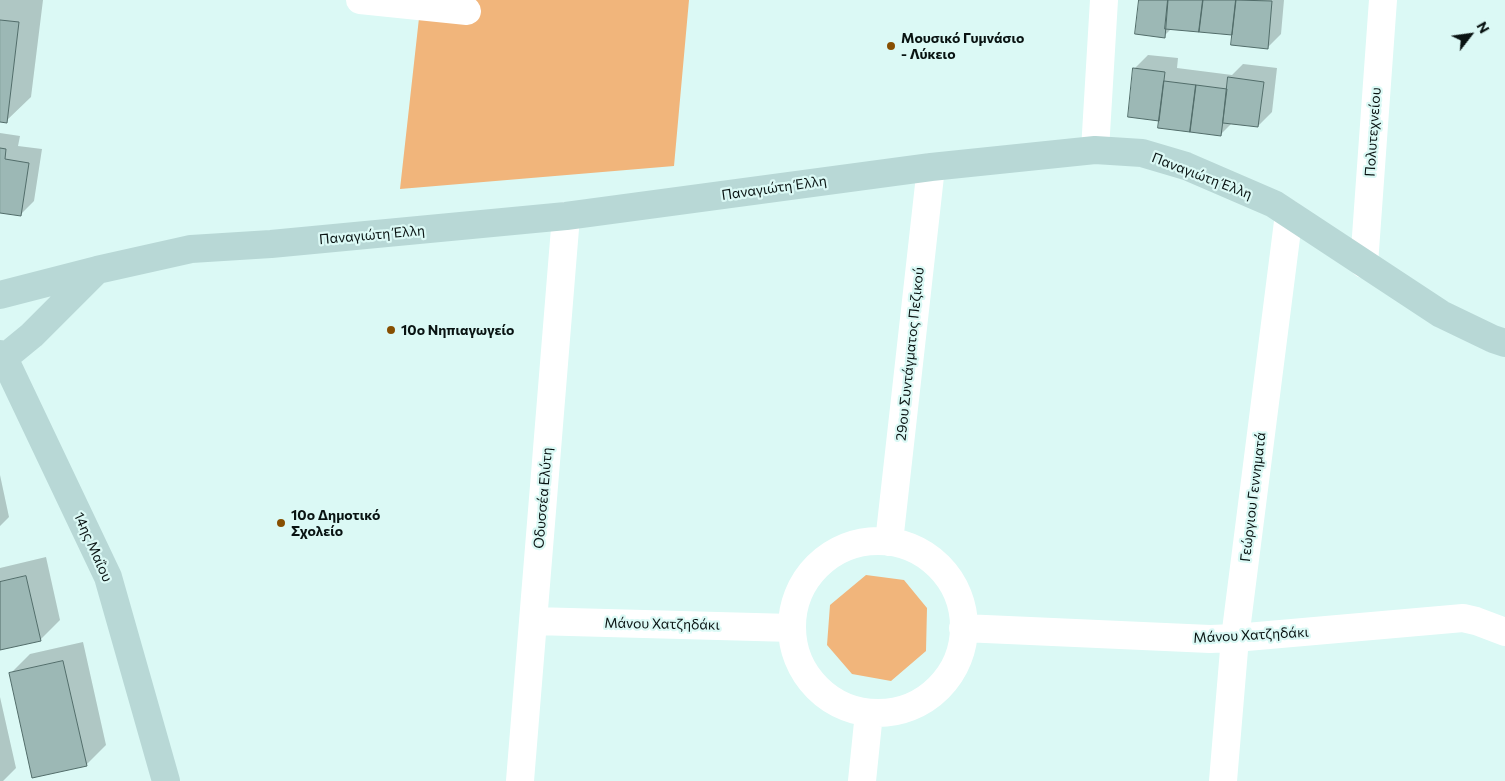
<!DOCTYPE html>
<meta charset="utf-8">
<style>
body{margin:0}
#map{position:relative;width:1505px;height:781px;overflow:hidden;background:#dbf9f5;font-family:Commissioner,sans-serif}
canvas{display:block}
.north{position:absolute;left:1445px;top:10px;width:50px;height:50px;-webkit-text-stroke:4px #dbf9f5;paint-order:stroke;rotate:60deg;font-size:14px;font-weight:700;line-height:20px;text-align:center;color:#091312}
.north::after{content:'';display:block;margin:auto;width:18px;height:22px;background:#091312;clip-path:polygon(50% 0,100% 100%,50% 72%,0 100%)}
</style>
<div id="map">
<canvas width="1505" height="781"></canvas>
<div class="north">N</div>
</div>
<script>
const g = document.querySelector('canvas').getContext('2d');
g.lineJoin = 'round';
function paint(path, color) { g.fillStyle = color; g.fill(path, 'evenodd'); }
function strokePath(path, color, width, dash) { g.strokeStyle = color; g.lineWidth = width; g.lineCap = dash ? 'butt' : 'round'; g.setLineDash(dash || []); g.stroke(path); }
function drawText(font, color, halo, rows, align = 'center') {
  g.font = font + ' Commissioner,sans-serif'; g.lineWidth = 4.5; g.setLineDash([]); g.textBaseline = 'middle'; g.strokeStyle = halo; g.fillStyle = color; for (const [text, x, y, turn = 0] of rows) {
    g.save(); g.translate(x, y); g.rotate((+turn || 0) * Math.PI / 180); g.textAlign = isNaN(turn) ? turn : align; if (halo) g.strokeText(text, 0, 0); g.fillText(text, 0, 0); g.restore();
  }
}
const green = new Path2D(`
 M 421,0 L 689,0 L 674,166 L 400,189 Z
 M 866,575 L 904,580 L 927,608 L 926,651 L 891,681 L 852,674 L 827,645 L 830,605 Z`);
const shadow = new Path2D(`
 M 0,0 L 43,0 L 31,97 L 6,121 L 0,121 Z
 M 1140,0 L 1284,0 L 1281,34 L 1267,48 L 1233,34 L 1172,28 L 1164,36 Z
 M 1148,55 L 1178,58 L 1177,68 L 1232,75 L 1243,64 L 1277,68 L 1272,112 L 1258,126 L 1232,123 L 1221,134 L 1160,119 L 1134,69 Z
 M 0,133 L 20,136 L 18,146 L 42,149 L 34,201 L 20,215 L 0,212 Z
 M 0,475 L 9,517 L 0,526 Z
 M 46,557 L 60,620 L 40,640 L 0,649 L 0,568 Z
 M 83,642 L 106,745 L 86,765 L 10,674 L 30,654 Z
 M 0,697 L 16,768 L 3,781 L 0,781 Z`);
const building = new Path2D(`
 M 1139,0 L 1168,0 L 1165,38 L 1135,34 Z
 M 1168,0 L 1203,0 L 1199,32 L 1165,29 Z
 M 1203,0 L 1236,0 L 1232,35 L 1199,32 Z
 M 1236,0 L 1272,1 L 1268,49 L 1231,45 Z
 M 0,20 L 19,22 L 7,123 L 0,122 Z
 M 1133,68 L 1165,72 L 1159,121 L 1128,117 Z
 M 1228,77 L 1264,82 L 1258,127 L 1223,123 Z
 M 1164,81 L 1196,85 L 1190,132 L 1158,128 Z
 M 1196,85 L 1227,89 L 1221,136 L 1190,132 Z
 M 0,148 L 6,149 L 5,159 L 29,163 L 21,216 L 0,213 Z
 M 26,576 L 41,641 L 0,650 L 0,582 Z
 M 63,661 L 87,766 L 32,778 L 9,673 Z`);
const street = new Path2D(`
 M 360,0 L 467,11
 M 1095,150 L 1104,0
 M 1364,264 L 1383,0
 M792 627a86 86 0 1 1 172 0a86 86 0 1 1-172 0Z
 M 889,542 L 931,167
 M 533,621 L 792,628
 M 963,628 L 1210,639 L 1235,638 L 1463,618 L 1476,621 L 1505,632
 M 520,781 L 566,216
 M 862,781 L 869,713
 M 1223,781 L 1235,638 L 1289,214`);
const secondary = new Path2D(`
 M 0,295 L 97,270 L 191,249 L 271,244 L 566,216 L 931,167 L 1095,150 L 1142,153 L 1186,166 L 1274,204 L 1441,314 L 1493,339 L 1505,343
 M 0,354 L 4,358 L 108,577 L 166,781
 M 4,358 L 32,335 L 95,272`);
const markers = [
 [891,46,5,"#874f01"],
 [391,330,5,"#874f01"],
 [281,523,5,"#874f01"]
];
const poiNames = [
 ["Μουσικό Γυμνάσιο",901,38],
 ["- Λύκειο",901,54],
 ["10ο Νηπιαγωγείο",401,330],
 ["10ο Δημοτικό",291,515],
 ["Σχολείο",291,531]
];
const streetNames = [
 ["Πολυτεχνείου",1373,132,-86],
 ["Παναγιώτη Έλλη",1202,176,21],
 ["Παναγιώτη Έλλη",774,188,-8],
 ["Παναγιώτη Έλλη",372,235,-5],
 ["29ου Συντάγματος Πεζικού",910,354,-84],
 ["Γεώργιου Γεννηματά",1253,497,-83],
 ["Οδυσσέα Ελύτη",543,498,-85],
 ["14ης Μαΐου",93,547,66],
 ["Μάνου Χατζηδάκι",662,624,1],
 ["Μάνου Χατζηδάκι",1251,635,-3]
];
paint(green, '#f1b57b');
paint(shadow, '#0003');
paint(building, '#9cb8b5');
strokePath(building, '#526d6a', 1);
strokePath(street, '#fff', 28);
strokePath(secondary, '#b8d8d6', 28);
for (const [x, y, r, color] of markers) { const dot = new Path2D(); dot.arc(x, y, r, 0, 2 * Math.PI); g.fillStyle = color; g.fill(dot); strokePath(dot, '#dbf9f5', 2); }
drawText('bold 14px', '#091312', '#dbf9f5', poiNames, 'left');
drawText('14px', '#091312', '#dbf9f5', streetNames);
</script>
